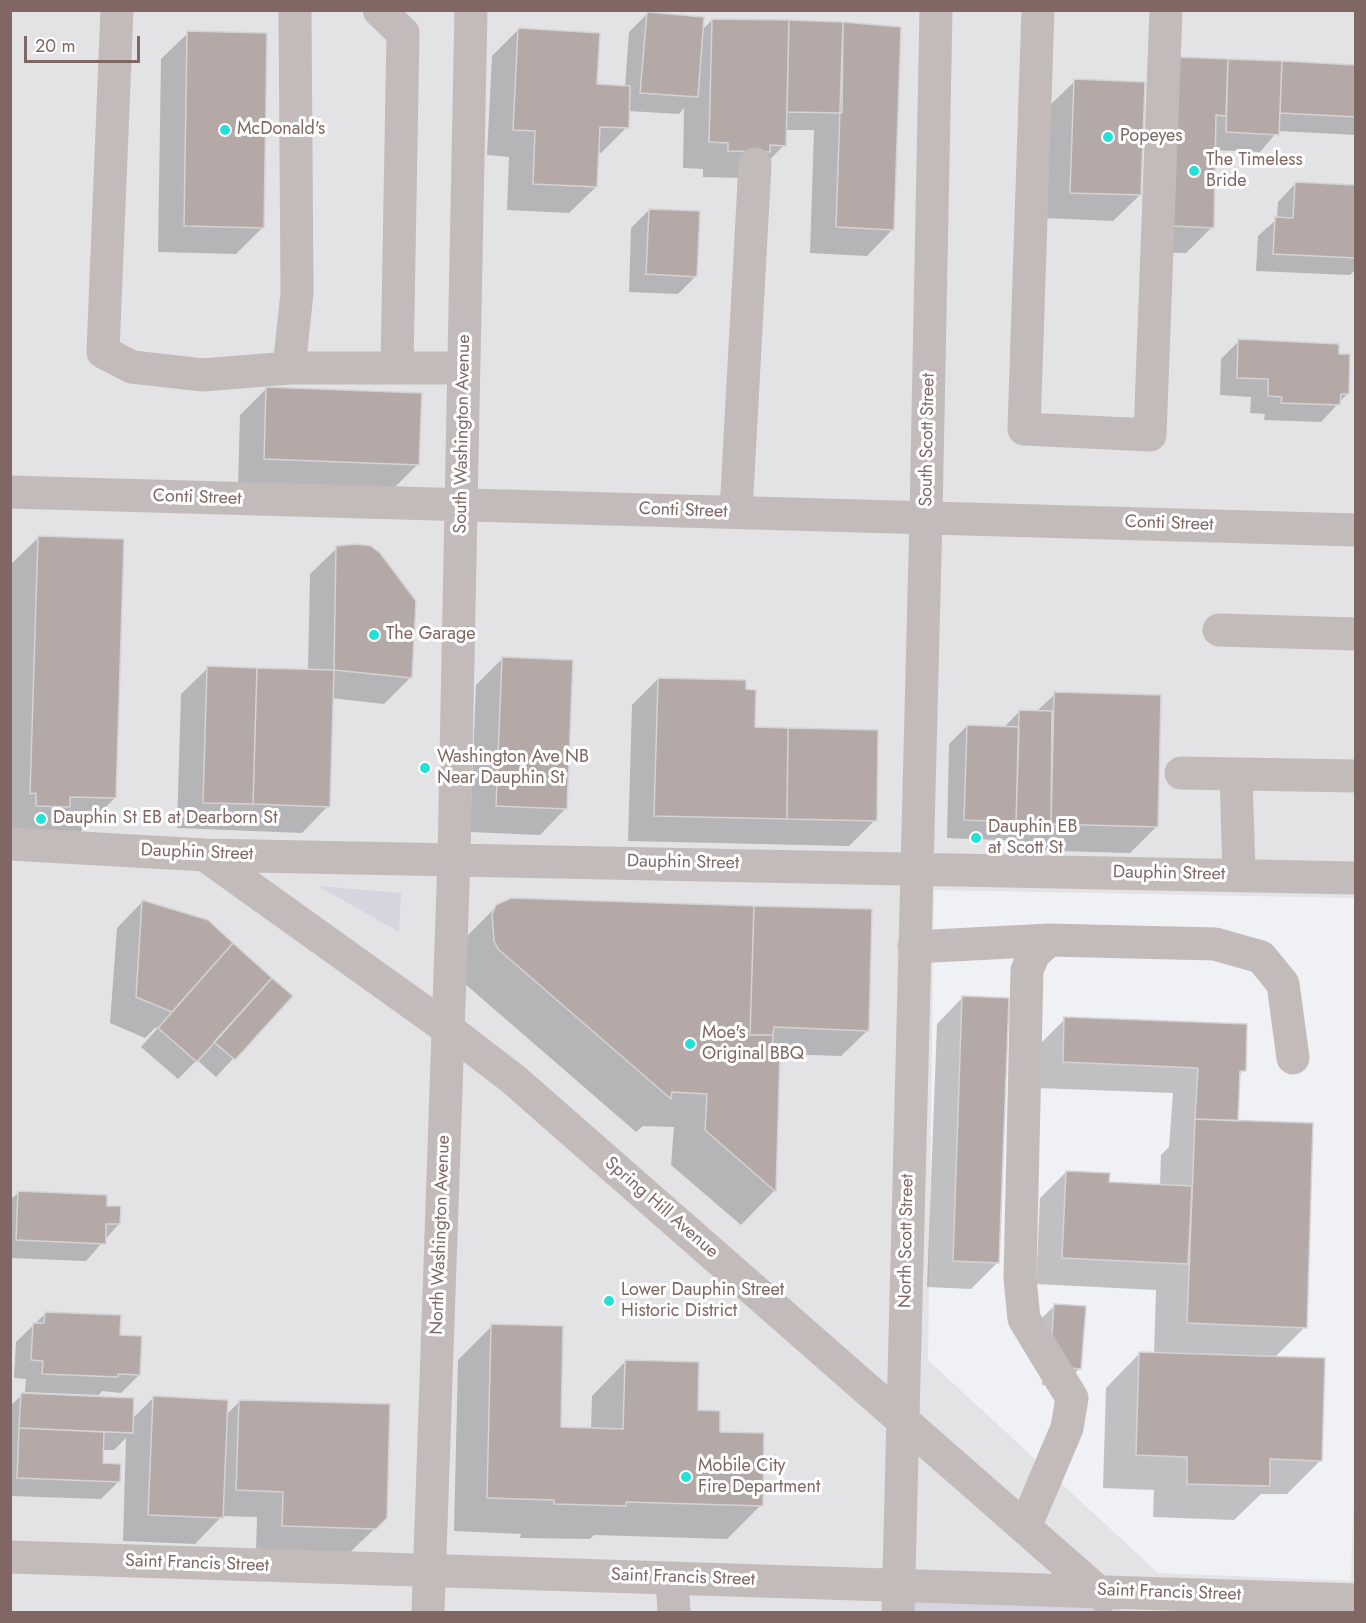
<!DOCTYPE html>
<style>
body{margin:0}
#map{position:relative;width:1366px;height:1623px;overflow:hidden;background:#f0f1f4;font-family:Jost,sans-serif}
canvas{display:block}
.frame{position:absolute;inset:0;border:12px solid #816763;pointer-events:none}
.scale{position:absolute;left:24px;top:36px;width:116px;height:27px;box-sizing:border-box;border:3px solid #816763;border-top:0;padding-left:8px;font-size:18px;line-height:21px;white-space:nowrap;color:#816763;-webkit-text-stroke:4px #fff;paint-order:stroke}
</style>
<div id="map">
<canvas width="1366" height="1623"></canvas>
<div class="frame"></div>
<div class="scale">20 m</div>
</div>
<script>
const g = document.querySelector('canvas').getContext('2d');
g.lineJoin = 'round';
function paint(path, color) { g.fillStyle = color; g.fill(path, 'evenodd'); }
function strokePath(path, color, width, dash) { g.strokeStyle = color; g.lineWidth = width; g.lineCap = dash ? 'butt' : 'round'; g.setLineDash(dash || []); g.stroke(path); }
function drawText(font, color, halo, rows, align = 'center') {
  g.font = font + ' Jost,sans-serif'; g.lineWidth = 6; g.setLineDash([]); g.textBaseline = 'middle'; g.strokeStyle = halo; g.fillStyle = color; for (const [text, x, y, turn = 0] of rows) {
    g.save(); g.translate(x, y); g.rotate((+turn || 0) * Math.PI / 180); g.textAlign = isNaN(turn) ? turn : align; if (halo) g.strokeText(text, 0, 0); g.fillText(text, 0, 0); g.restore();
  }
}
const built = new Path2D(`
 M 11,11 L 1355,11 L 1355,898 L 934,890 L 928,1360 L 1158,1573 L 1351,1581 L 1355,1456 L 1355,1612 L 11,1612 Z`);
const green = new Path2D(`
 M 318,886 L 401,893 L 399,932 Z
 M 899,1584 L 1097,1591 L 1122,1612 L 898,1612 Z`);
const shadow = new Path2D(`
 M 647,14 L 701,31 L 712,20 L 844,24 L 893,229 L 867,256 L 810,253 L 814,130 L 785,130 L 784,145 L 758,172 L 742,178 L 703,177 L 703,169 L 683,168 L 684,108 L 679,114 L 628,111 L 627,127 L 601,153 L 597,153 L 596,187 L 569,213 L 507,210 L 509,157 L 487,155 L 492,56 L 518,30 L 596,85 L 625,87 L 629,32 Z
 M 188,33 L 262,228 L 236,254 L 158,252 L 161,59 Z
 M 1178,59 L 1356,67 L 1356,135 L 1278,131 L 1260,152 L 1214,150 L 1212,227 L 1186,253 L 1147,252 Z
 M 1075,81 L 1140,195 L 1113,221 L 1045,218 L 1048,107 Z
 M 1295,184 L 1356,187 L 1356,269 L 1350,275 L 1256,271 L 1258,236 L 1277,219 L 1278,202 Z
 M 649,210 L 696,276 L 678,294 L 629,292 L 631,228 Z
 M 1239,341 L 1337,356 L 1347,394 L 1321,422 L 1264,420 L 1265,414 L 1250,413 L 1251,397 L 1220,395 L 1221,359 Z
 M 267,388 L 417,465 L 391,491 L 238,485 L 240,415 Z
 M 38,538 L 115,798 L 80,832 L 10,840 L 10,565 Z
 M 337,548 L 410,678 L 384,704 L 331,698 L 328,806 L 302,833 L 177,828 L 181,694 L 208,668 L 308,671 L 310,574 Z
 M 503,658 L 566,808 L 540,835 L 470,832 L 476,685 Z
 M 658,679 L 744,691 L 754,729 L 875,820 L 849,846 L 628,841 L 632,705 Z
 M 1055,694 L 1157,826 L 1130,853 L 1025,850 L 1025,841 L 947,838 L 949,744 L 967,726 L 1003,728 L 1019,712 L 1036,712 Z
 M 143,901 L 207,922 L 291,996 L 216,1077 L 197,1060 L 178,1079 L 141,1047 L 157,1029 L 156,1027 L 145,1038 L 110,1023 L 117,928 Z
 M 497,906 L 868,1030 L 841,1056 L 778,1054 L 774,1191 L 741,1225 L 671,1165 L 674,1127 L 643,1126 L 636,1132 L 464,983 L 462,941 Z
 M 963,997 L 998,1262 L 971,1289 L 927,1287 L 937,1024 Z
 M 1065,1019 L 1244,1070 L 1238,1076 L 1236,1122 L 1305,1327 L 1274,1358 L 1321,1460 L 1287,1494 L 1261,1494 L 1234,1520 L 1153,1517 L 1154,1490 L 1103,1488 L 1106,1388 L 1140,1353 L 1154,1354 L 1156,1290 L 1036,1284 L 1040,1198 L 1066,1172 L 1107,1184 L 1160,1186 L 1161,1155 L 1169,1147 L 1173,1093 L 1037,1088 L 1039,1045 Z
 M 18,1193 L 105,1207 L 119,1224 L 86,1261 L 10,1258 L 10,1200 Z
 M 1055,1305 L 1080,1368 L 1062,1386 L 1042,1385 L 1043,1366 L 1037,1323 Z
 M 46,1313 L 119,1336 L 139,1375 L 121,1393 L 102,1391 L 99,1395 L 25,1392 L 26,1379 L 14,1378 L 16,1342 Z
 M 492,1326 L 560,1429 L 591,1430 L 592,1396 L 626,1361 L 696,1411 L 718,1434 L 761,1505 L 727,1539 L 594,1535 L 590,1539 L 520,1538 L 521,1534 L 454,1531 L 458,1360 Z
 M 22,1395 L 132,1419 L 153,1398 L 226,1415 L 240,1401 L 386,1518 L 348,1554 L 256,1552 L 257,1517 L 222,1516 L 195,1544 L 123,1541 L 126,1438 L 114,1450 L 102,1450 L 102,1464 L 119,1481 L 101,1499 L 10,1496 L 10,1406 Z`);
const building = new Path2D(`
 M 647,12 L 704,17 L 698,97 L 640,93 Z
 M 712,19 L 789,20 L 786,146 L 770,145 L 770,152 L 728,151 L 728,143 L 709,142 Z
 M 789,20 L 843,22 L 842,113 L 787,112 Z
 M 843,22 L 901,27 L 894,230 L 836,227 Z
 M 518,28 L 600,33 L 597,84 L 630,86 L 629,128 L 600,127 L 597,187 L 533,184 L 535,131 L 513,130 Z
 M 187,31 L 267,33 L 264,228 L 184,226 Z
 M 1177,57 L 1228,59 L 1226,116 L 1216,115 L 1214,228 L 1172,226 Z
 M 1228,59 L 1282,61 L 1279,135 L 1226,132 Z
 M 1282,61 L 1356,65 L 1356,117 L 1280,113 Z
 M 1074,79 L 1145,82 L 1141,195 L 1070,193 Z
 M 1295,182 L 1356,185 L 1356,258 L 1273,254 L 1275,217 L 1293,218 Z
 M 649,209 L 700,211 L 697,277 L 646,274 Z
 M 1238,339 L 1339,344 L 1339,354 L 1350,354 L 1349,394 L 1341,394 L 1340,405 L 1281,403 L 1282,397 L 1268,396 L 1268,379 L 1237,378 Z
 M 266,387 L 422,393 L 419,465 L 264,459 Z
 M 38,536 L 124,539 L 116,798 L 70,797 L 70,807 L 36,806 L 36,793 L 30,794 Z
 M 355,544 L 371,546 L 380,553 L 416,601 L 412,678 L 334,670 L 336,546 Z
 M 502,657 L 573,660 L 567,809 L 496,806 Z
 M 207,666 L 257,668 L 253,804 L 203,803 Z
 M 257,668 L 334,670 L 330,807 L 253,804 Z
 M 658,678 L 746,680 L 746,689 L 756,690 L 755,727 L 788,728 L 787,819 L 654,816 Z
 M 1054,692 L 1161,695 L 1158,827 L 1051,824 Z
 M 1019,710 L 1052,711 L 1051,824 L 1016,822 Z
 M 967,725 L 1019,727 L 1016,822 L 964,820 Z
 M 788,728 L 878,730 L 877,821 L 787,819 Z
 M 511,898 L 754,906 L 750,1035 L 773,1035 L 772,1052 L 780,1053 L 776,1192 L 705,1130 L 707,1094 L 672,1092 L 671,1099 L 498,949 L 494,941 L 492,914 L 496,905 Z
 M 142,900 L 208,920 L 233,943 L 172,1012 L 136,997 Z
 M 754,906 L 872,909 L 869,1031 L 774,1027 L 773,1035 L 750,1035 Z
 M 233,943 L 272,978 L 197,1062 L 158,1028 Z
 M 272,978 L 293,996 L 235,1060 L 214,1042 Z
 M 962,996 L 1009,998 L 999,1263 L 953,1261 Z
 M 1064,1017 L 1247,1024 L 1246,1071 L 1240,1071 L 1238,1121 L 1195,1119 L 1198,1068 L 1063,1062 Z
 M 1195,1119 L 1313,1123 L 1307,1328 L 1187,1323 Z
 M 1066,1171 L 1110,1173 L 1109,1182 L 1192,1186 L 1188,1264 L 1062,1258 Z
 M 18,1191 L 107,1195 L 107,1206 L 121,1206 L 120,1224 L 106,1224 L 106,1244 L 16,1240 Z
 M 1054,1304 L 1086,1306 L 1081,1369 L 1059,1367 L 1051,1348 Z
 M 45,1312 L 121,1315 L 120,1335 L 142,1336 L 140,1375 L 118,1374 L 118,1377 L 42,1374 L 43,1361 L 31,1360 L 33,1323 L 44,1323 Z
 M 491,1324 L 563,1326 L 561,1427 L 623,1429 L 625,1360 L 699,1362 L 698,1410 L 720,1411 L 720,1432 L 764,1433 L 763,1506 L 626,1502 L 626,1506 L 554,1504 L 554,1500 L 487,1498 Z
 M 1139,1352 L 1325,1358 L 1322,1461 L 1270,1459 L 1270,1486 L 1187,1484 L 1187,1457 L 1136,1455 Z
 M 21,1393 L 134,1398 L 133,1433 L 19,1428 Z
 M 153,1396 L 228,1400 L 223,1518 L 148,1515 Z
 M 239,1400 L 390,1404 L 387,1518 L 376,1529 L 282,1526 L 283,1492 L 236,1490 Z
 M 19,1428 L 104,1432 L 103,1463 L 121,1464 L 120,1482 L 17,1478 Z`);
const minor = new Path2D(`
 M 117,10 L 103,352 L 132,367 L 203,375 L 289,368 L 464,368
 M 379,10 L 403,33 L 397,368
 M 1038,10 L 1024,429 L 1150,435 L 1166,10
 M 289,368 L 297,293 L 295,10
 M 10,492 L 1356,530
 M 736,512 L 755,164
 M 1219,630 L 1356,634
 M 1181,773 L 1356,776
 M 1236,774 L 1239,875
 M 10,844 L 205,855 L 1356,878
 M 205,855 L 448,1029 L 513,1079 L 1103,1596
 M 914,947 L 1049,940
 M 1025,1527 L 1067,1428 L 1072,1398 L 1024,1319 L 1020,1278 L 1027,970 L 1034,954 L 1049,940 L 1215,944 L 1261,957 L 1283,984 L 1293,1058
 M 10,1557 L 1356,1600
 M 672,1578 L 674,1612
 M 428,1612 L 454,858 L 471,10
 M 898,1612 L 926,517 L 936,10`);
const markers = [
 [225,130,6,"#22e1d6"],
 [1108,137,6,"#22e1d6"],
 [1194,171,6,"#22e1d6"],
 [374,635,6,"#22e1d6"],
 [425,768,6,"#22e1d6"],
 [41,819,6,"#22e1d6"],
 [976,838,6,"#22e1d6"],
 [690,1044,6,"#22e1d6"],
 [609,1301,6,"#22e1d6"],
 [686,1477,6,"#22e1d6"]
];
const poiNames = [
 ["McDonald's",237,130],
 ["Popeyes",1120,137],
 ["The Timeless",1206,161],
 ["Bride",1206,182],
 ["The Garage",386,635],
 ["Washington Ave NB",437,758],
 ["Near Dauphin St",437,779],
 ["Dauphin St EB at Dearborn St",53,819],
 ["Dauphin EB",988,828],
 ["at Scott St",988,849],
 ["Moe's",702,1034],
 ["Original BBQ",702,1055],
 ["Lower Dauphin Street",621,1291],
 ["Historic District",621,1312],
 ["Mobile City",698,1467],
 ["Fire Department",698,1488]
];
const streetNames = [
 ["South Washington Avenue",463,434,-89],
 ["South Scott Street",928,440,-89],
 ["Conti Street",197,498,2],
 ["Conti Street",683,511,2],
 ["Conti Street",1169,524,2],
 ["Dauphin Street",197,853,2],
 ["Dauphin Street",683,863,1],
 ["Dauphin Street",1169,874,1],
 ["Spring Hill Avenue",661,1208,41],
 ["North Washington Avenue",441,1235,-88],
 ["North Scott Street",907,1241,-89],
 ["Saint Francis Street",197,1564,2],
 ["Saint Francis Street",683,1578,2],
 ["Saint Francis Street",1169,1593,2]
];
paint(built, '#e3e2e4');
paint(green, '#d6d4de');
paint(shadow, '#0003');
paint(building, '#b5a9a8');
strokePath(building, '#d3d3d5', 1.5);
strokePath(minor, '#c3bbba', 33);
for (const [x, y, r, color] of markers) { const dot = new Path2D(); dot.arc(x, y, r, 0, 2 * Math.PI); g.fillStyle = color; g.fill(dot); strokePath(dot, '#fff', 2); }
drawText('18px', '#816763', '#fff', poiNames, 'left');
drawText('18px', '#816763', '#fff', streetNames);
</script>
